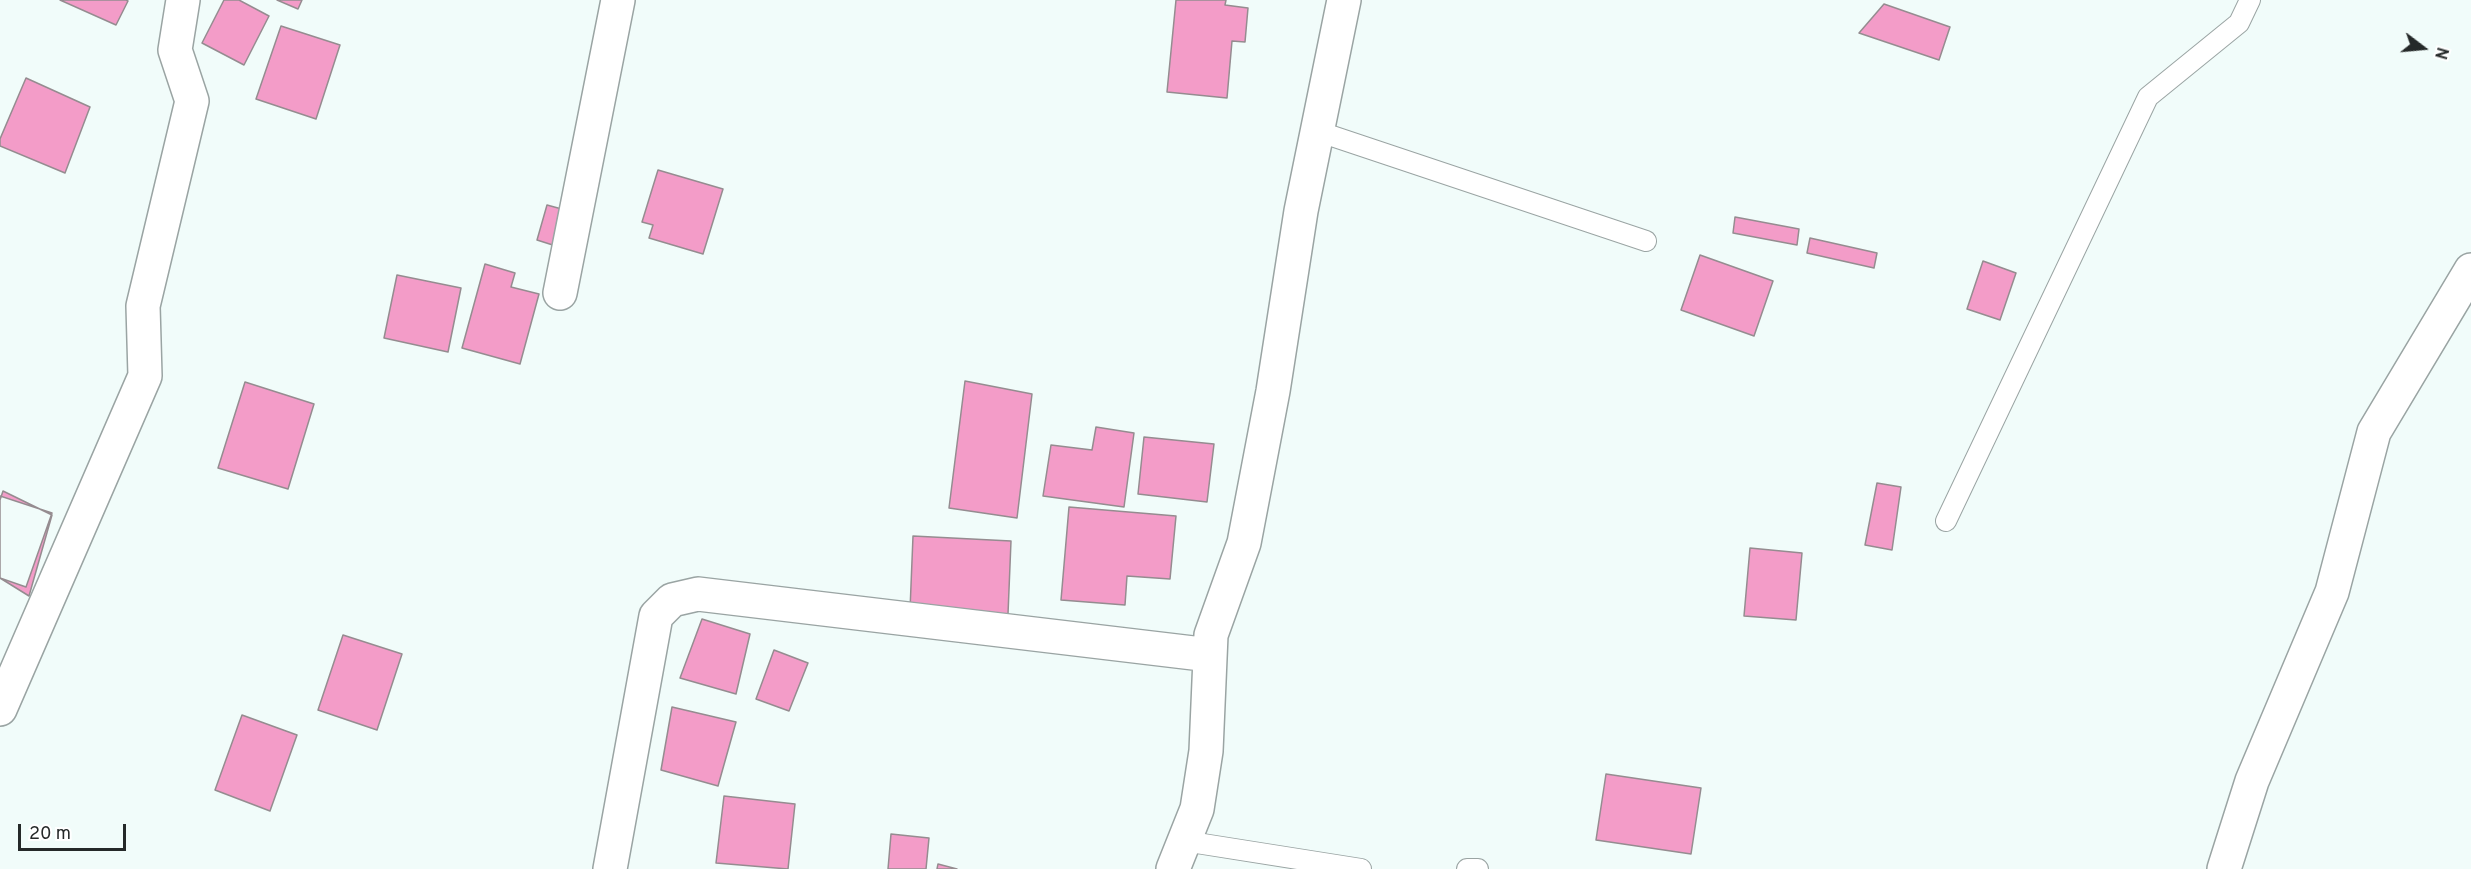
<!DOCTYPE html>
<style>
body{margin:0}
#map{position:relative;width:2471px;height:869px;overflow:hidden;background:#f1fcfa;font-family:Overpass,sans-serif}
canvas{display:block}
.north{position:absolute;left:2393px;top:18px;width:60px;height:60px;-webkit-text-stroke:4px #fff;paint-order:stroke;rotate:106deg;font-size:16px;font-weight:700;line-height:24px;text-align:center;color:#252929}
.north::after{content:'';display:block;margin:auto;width:21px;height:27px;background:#252929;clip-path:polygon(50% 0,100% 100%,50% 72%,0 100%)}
.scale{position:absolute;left:18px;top:824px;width:108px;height:27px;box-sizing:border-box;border:3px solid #252929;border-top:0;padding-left:8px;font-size:18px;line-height:21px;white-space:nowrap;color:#252929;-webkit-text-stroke:4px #fff;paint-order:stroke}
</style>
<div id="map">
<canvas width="2471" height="869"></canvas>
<div class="north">N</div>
<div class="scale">20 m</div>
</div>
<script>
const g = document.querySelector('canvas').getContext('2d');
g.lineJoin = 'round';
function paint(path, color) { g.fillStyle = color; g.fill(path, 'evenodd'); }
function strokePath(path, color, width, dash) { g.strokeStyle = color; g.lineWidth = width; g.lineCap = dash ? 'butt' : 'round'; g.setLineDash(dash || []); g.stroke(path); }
const building = new Path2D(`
 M 60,0 L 126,0 L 128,1 L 116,25 Z
 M 224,0 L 239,0 L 269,16 L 244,65 L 202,43 Z
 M 277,0 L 302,0 L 298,9 Z
 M 1176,0 L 1226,0 L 1225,5 L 1248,8 L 1245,42 L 1232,41 L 1227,98 L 1167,92 Z
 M 1884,4 L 1950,27 L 1939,60 L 1859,33 Z
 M 281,26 L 340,45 L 316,119 L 256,99 Z
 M 26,78 L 90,107 L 65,173 L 0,146 L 0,139 Z
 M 658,170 L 723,189 L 703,254 L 649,238 L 653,225 L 642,222 Z
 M 547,205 L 569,211 L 559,247 L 537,240 Z
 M 1735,217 L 1799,229 L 1797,245 L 1733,233 Z
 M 1810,238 L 1877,253 L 1874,268 L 1807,253 Z
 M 1700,255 L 1773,281 L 1754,336 L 1681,310 Z
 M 1983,261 L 2016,273 L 2000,320 L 1967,309 Z
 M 485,264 L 515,273 L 511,287 L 539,294 L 520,364 L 462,348 Z
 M 397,275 L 461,288 L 448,352 L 384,338 Z
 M 965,381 L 1032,394 L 1017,518 L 949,508 Z
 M 245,382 L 314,404 L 288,489 L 218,468 Z
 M 1096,427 L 1134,433 L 1124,507 L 1043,496 L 1051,445 L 1092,450 Z
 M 1144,437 L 1214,444 L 1207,502 L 1138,494 Z
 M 1877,483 L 1901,487 L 1892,550 L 1865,545 Z
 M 3,491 L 52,515 L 29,596 L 0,578 L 0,500 Z
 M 0,496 L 52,513 L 26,587 L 0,578 Z
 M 1069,507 L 1176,516 L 1170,579 L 1127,576 L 1125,605 L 1061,600 Z
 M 913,536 L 1011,541 L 1008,614 L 910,610 Z
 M 1750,548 L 1802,553 L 1796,620 L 1744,616 Z
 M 702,619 L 750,634 L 736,694 L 680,678 Z
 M 343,635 L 402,654 L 377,730 L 318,710 Z
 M 774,650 L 808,663 L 789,711 L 756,699 Z
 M 672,707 L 736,722 L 718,786 L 661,770 Z
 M 242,715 L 297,735 L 270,811 L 215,790 Z
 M 1606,774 L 1701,788 L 1691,854 L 1596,840 Z
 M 724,796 L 795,804 L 788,869 L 716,863 Z
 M 891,834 L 929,838 L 926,869 L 888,869 Z
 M 938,864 L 957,869 L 937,869 Z`);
const lane = new Path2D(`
 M 1317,131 L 1646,241
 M 1946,521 L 2148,97 L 2239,23 L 2250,0
 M 1184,841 L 1361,869
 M 1467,869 L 1478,869`);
const street = new Path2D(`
 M 560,293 L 618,0
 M 0,709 L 145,376 L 143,306 L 192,101 L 175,50 L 183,0
 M 610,869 L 656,616 L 672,600 L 698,594 L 1210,655
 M 1173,869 L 1197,809 L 1206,751 L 1211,635 L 1244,543 L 1273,391 L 1301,211 L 1344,0
 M 2224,869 L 2252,781 L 2332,592 L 2374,432 L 2471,270`);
paint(building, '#f39cc8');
strokePath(building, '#958c90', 1.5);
strokePath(lane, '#9aa4a3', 22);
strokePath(street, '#9aa4a3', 36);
strokePath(lane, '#fff', 20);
strokePath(street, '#fff', 33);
</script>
